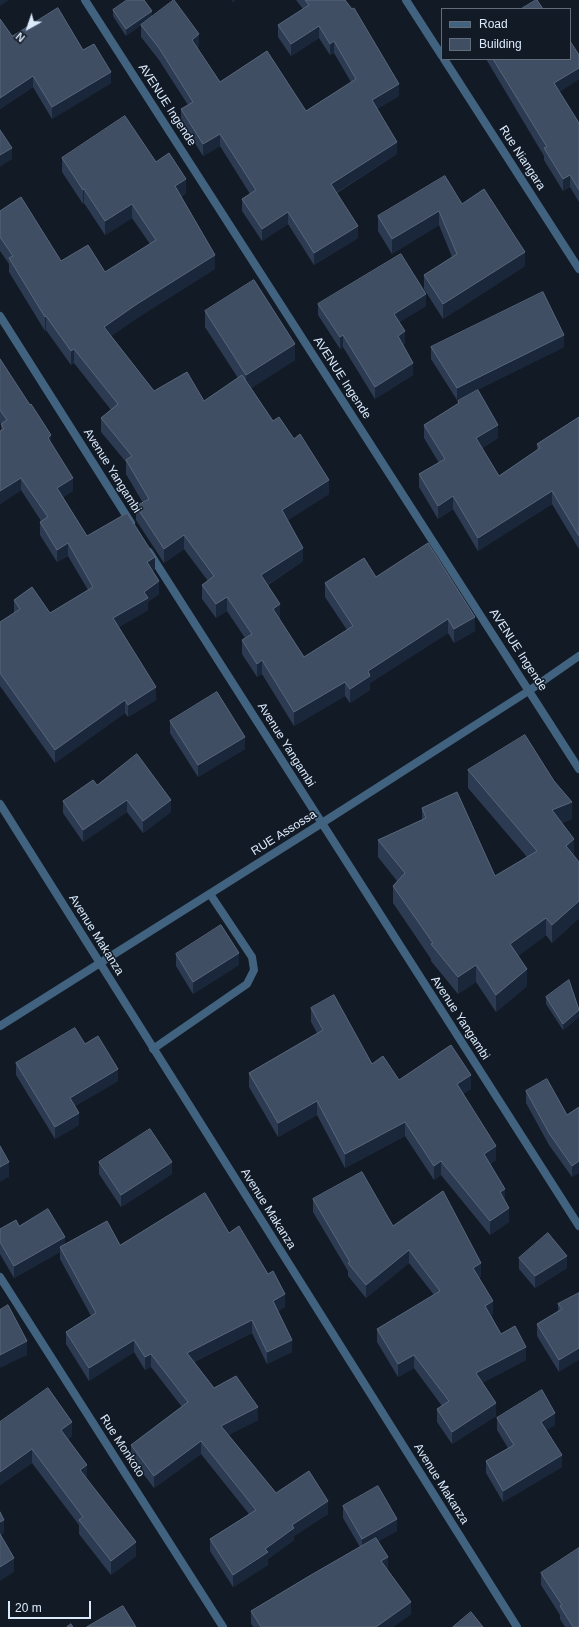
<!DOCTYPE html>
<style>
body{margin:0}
#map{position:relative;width:579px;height:1627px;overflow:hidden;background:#121a26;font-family:Arial,sans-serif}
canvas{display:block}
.legend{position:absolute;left:441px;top:8px;width:130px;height:52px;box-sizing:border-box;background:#121a26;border:1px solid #626d7b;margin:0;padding:5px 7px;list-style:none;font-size:12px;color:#dbeafb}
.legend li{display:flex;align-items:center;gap:8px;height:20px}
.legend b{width:20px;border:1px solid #626d7b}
.north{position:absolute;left:8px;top:8px;width:40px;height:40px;-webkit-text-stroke:3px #121a26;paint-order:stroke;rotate:220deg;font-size:11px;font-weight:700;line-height:16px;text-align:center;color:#dbeafb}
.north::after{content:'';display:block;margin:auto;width:14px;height:18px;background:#dbeafb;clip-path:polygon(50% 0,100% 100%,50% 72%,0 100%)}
.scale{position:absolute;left:8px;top:1601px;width:83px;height:18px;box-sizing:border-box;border:2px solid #dbeafb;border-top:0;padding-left:5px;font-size:12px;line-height:14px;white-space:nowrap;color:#dbeafb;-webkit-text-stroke:3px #121a26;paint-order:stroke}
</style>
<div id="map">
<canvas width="579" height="1627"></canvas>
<ul class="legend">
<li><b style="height:5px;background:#426380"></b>Road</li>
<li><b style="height:11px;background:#404e64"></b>Building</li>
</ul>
<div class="north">N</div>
<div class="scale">20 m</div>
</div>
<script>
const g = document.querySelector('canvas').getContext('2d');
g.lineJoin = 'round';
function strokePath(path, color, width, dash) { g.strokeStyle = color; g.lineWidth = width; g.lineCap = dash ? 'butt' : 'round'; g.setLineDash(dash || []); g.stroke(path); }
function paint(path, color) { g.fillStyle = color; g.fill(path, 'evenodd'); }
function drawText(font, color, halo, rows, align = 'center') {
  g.font = font + ' Arial,sans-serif'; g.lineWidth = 3; g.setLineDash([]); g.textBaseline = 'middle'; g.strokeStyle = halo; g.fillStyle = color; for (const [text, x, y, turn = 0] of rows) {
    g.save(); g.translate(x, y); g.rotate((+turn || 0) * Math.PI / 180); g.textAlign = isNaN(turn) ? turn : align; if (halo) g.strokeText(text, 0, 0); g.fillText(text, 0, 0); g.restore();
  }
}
const service = new Path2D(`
 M 153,1049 L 247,984 L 254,970 L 252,957 L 210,894`);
const minor = new Path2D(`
 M 85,0 L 579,769
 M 406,0 L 442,56
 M 444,59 L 579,269
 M 0,316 L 131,523
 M 149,552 L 579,1226
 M 0,804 L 517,1627
 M 0,1277 L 223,1627`);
const tertiary = new Path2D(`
 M 0,1026 L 322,823 L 530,690 L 579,656`);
const wall = new Path2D(`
 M 296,0 L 345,0 L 399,96 L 377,109 L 397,154 L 337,193 L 358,238 L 314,265 L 288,224 L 262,241 L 242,211 L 242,199 L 250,194 L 220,146 L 203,156 L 181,121 L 181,109 L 188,105 L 159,60 L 141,37 L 141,25 L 126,36 L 113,16 L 113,10 L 152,17 L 199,46 L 197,48 L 220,82 L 306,111 L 351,82 L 334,53 L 330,55 L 319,38 L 291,56 L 278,37 L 278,25 L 303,9 Z
 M 0,19 L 12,36 L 83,50 L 111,83 L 52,119 L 33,87 L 0,109 Z
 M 579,55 L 579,79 L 559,92 L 579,123 L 579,202 L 570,187 L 563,191 L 544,160 L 544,156 L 486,59 L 570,59 Z
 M 62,158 L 156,162 L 186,193 L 181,197 L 215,269 L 137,318 L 111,336 L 154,391 L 204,401 L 238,378 L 205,327 L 205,311 L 295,360 L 251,388 L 273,421 L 329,494 L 288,520 L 303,561 L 268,585 L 280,618 L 279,619 L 304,657 L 347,630 L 325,597 L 325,583 L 376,577 L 475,631 L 454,643 L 448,633 L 370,683 L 370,690 L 350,703 L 345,696 L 294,726 L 262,674 L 257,677 L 242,654 L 242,640 L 245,638 L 227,611 L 216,618 L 202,599 L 202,585 L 208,581 L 184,549 L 164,563 L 136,520 L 136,506 L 143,503 L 126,474 L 126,462 L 101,432 L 101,418 L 111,410 L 74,363 L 71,365 L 46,330 L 45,331 L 9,272 L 9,264 L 0,251 L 0,211 L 61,261 L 105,272 L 150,244 L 132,218 L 105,235 L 84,203 L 83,204 L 62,172 Z
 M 462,204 L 525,266 L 443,319 L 424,289 L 424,275 L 452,257 L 439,225 L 392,254 L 378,231 L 378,216 Z
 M 318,304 L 426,306 L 399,322 L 405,343 L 403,345 L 413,375 L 375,399 L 343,347 L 340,349 L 318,315 Z
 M 431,347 L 564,347 L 457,400 L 431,359 Z
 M 0,359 L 51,444 L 73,491 L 63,497 L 87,536 L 155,569 L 152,571 L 159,594 L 148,602 L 148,610 L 119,627 L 156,700 L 128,717 L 125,713 L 55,763 L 0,686 L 0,622 L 14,613 L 14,600 L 50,613 L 88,590 L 68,556 L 57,562 L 40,535 L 40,522 L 41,521 L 21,490 L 0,504 L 0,431 L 1,431 L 1,424 L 0,422 Z
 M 458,401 L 498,438 L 482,448 L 499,476 L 537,450 L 537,444 L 579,417 L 579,549 L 552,504 L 478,551 L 453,509 L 438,519 L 419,487 L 419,474 L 439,463 L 424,438 L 424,425 L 458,404 Z
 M 170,721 L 245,749 L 198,777 L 170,733 Z
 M 468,770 L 572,819 L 562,823 L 574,855 L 579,862 L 579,918 L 552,943 L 546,935 L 518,956 L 527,986 L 496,1012 L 476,982 L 458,994 L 431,961 L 431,959 L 393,903 L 393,886 L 397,881 L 378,857 L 378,840 L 422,820 L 422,808 L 495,876 L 527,857 L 468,788 Z
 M 97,785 L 171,812 L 143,833 L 127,812 L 83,842 L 63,813 L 63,801 Z
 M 176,954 L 239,965 L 193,994 L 176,966 Z
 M 546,997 L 579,1009 L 579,1017 L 563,1030 L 546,1004 Z
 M 311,1008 L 372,1064 L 399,1080 L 471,1089 L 463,1094 L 496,1160 L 490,1164 L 505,1201 L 509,1222 L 490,1235 L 441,1175 L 434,1180 L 405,1136 L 345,1168 L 317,1115 L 278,1137 L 249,1087 L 249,1073 L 317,1033 L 311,1022 Z
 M 85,1044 L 118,1081 L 75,1106 L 79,1125 L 55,1139 L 16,1075 L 16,1063 Z
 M 526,1091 L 567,1115 L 579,1107 L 579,1173 L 572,1177 L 549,1145 L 526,1103 Z
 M 99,1162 L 172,1174 L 121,1207 L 99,1174 Z
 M 313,1199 L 393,1226 L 481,1276 L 479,1278 L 493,1314 L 491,1315 L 501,1334 L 526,1360 L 482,1383 L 496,1416 L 452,1444 L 437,1422 L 437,1409 L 442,1406 L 414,1368 L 398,1377 L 377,1342 L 377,1329 L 434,1295 L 409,1263 L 366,1298 L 348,1276 L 348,1271 L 313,1212 Z
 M 19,1226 L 65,1244 L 120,1245 L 229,1233 L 285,1307 L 278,1311 L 292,1352 L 267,1364 L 252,1333 L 194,1362 L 214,1388 L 258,1420 L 228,1435 L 276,1493 L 328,1514 L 294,1536 L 294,1540 L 268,1559 L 268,1565 L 233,1587 L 210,1551 L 210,1539 L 249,1514 L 201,1454 L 154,1488 L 131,1458 L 131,1445 L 182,1407 L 151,1367 L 145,1370 L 134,1352 L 89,1381 L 66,1344 L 66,1332 L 91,1316 L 60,1259 L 60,1252 L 14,1278 L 0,1254 L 0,1229 Z
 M 519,1258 L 567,1268 L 535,1288 L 519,1269 Z
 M 579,1293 L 559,1372 L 537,1336 L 537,1324 L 558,1311 L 558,1304 Z
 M 497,1418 L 555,1425 L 546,1430 L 562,1467 L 503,1502 L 486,1473 L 486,1461 L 508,1448 L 497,1430 Z
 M 0,1422 L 72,1436 L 68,1439 L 87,1478 L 87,1479 L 136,1556 L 111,1575 L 79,1534 L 79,1525 L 32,1463 L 0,1485 Z
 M 343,1506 L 397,1531 L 378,1541 L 388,1569 L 387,1569 L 411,1614 L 393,1627 L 253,1627 L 251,1623 L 251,1611 L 360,1547 L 343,1518 Z
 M 541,1573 L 579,1627 L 565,1627 L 560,1619 L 560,1615 L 541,1585 Z`);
const shadedWall = new Path2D(`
 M 0,0 L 9,0 L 0,6 Z
 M 232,0 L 236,0 L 232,3 Z
 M 152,11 L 152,18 L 126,36 L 126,29 Z
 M 319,26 L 319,38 L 291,56 L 291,44 Z
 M 199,34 L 199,46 L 192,52 L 192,40 Z
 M 334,41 L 334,53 L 330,55 L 330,44 Z
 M 579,68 L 579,79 L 554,95 L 554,83 Z
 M 111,72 L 111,83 L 52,119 L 52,107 Z
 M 33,76 L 33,87 L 0,109 L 0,98 Z
 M 399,84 L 399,96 L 372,112 L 372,100 Z
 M 220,134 L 220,146 L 203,156 L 203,144 Z
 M 397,142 L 397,154 L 331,196 L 331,184 Z
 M 12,148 L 12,159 L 0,167 L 0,155 Z
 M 570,175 L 570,187 L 563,191 L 563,179 Z
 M 186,179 L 186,193 L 175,200 L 175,186 Z
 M 84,189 L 84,203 L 83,204 L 83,190 Z
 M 132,204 L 132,218 L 105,235 L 105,221 Z
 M 439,211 L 439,225 L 392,254 L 392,239 Z
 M 288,212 L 288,224 L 262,241 L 262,229 Z
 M 358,226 L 358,238 L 314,265 L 314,253 Z
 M 525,252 L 525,266 L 443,319 L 443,304 Z
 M 215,255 L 215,269 L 137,318 L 104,341 L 104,327 L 137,304 Z
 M 426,294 L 426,306 L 394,326 L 394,314 Z
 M 46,316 L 46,330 L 45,331 L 45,317 Z
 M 405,331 L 405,343 L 398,348 L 398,336 Z
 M 343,335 L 343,347 L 340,349 L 340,337 Z
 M 564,335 L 564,347 L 457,400 L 457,388 Z
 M 295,344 L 295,360 L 246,391 L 246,375 Z
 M 74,349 L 74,363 L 71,365 L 71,351 Z
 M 413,363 L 413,375 L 375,399 L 375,387 Z
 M 498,425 L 498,438 L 476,451 L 476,438 Z
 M 51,435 L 51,448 L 48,438 Z
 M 21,478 L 21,490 L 0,504 L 0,491 Z
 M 73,478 L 73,491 L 57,501 L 57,488 Z
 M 329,480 L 329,494 L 282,524 L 282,510 Z
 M 552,491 L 552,504 L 478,551 L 478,538 Z
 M 453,496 L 453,509 L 438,519 L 438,506 Z
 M 184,535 L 184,549 L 164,563 L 164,549 Z
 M 68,543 L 68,556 L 57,562 L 57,550 Z
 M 303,548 L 303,561 L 261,589 L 261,575 Z
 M 155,557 L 155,569 L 147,575 L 147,562 Z
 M 159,581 L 159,594 L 148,602 L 148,610 L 113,631 L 113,618 L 144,592 Z
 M 227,597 L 227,611 L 216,618 L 216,604 Z
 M 280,604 L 280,618 L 273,623 L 273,609 Z
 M 475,617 L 475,631 L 454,643 L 454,629 Z
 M 448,619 L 448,633 L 370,683 L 370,690 L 350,703 L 350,689 L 368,671 Z
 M 262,660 L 262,674 L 257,677 L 257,664 Z
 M 345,682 L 345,696 L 294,726 L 294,712 Z
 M 156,687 L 156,700 L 128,717 L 128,705 Z
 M 125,700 L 125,713 L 55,763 L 55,750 Z
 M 245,737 L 245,749 L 198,777 L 198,765 Z
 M 127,800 L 127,812 L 83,842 L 83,830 Z
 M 171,800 L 171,812 L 143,833 L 143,821 Z
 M 572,802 L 572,819 L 552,827 L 552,810 Z
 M 574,839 L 574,856 L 566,846 Z
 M 579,901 L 579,918 L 552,943 L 552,925 Z
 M 546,918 L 546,935 L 510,962 L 510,944 Z
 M 239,953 L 239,965 L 193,994 L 193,982 Z
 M 476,965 L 476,982 L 458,994 L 458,977 Z
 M 527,969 L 527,986 L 496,1012 L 496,995 Z
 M 579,1010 L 579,1017 L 563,1030 L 563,1024 Z
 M 118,1069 L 118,1081 L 70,1109 L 70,1098 Z
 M 471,1075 L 471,1089 L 457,1098 L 457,1084 Z
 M 317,1101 L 317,1115 L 278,1137 L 278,1123 Z
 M 79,1113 L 79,1125 L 55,1139 L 55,1127 Z
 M 405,1122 L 405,1136 L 345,1168 L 345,1154 Z
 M 496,1146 L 496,1160 L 484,1168 L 484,1154 Z
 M 441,1161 L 441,1175 L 434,1180 L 434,1166 Z
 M 579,1161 L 579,1173 L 572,1177 L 572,1166 Z
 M 9,1162 L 9,1177 L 0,1182 L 0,1167 Z
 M 172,1162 L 172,1174 L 121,1207 L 121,1195 Z
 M 505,1189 L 505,1203 L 500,1192 Z
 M 509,1208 L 509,1222 L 490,1235 L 490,1221 Z
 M 65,1237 L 65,1249 L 60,1247 L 60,1252 L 14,1278 L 14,1266 Z
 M 409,1250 L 409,1263 L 366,1298 L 366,1285 Z
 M 567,1256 L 567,1268 L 535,1288 L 535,1276 Z
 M 481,1263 L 481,1276 L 473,1281 L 473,1268 Z
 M 285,1294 L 285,1307 L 273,1313 L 273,1301 Z
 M 493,1301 L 493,1314 L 485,1319 L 485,1306 Z
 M 252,1320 L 252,1333 L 187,1365 L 187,1353 Z
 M 134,1340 L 134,1352 L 89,1381 L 89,1368 Z
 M 292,1340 L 292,1352 L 267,1364 L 267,1352 Z
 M 27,1341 L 27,1355 L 0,1368 L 0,1355 Z
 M 526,1347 L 526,1360 L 476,1386 L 476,1373 Z
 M 579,1348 L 579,1360 L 559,1372 L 559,1360 Z
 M 151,1354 L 151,1367 L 145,1370 L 145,1357 Z
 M 414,1355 L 414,1368 L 398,1377 L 398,1364 Z
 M 496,1403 L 496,1416 L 452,1444 L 452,1432 Z
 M 258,1407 L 258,1420 L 221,1439 L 221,1426 Z
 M 555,1413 L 555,1425 L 541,1434 L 541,1422 Z
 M 72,1422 L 72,1436 L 61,1443 L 61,1430 Z
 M 201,1441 L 201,1454 L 154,1488 L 154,1476 Z
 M 32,1449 L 32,1463 L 0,1485 L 0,1472 Z
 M 562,1455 L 562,1467 L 503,1502 L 503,1491 Z
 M 87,1465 L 87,1478 L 80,1484 L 80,1470 Z
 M 328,1501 L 328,1514 L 294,1536 L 294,1540 L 268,1559 L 268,1565 L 233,1587 L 233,1575 L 265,1549 L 292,1525 Z
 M 397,1519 L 397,1531 L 362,1551 L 362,1539 Z
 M 4,1520 L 4,1533 L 0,1536 L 0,1522 Z
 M 136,1542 L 136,1556 L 111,1575 L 111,1561 Z
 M 388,1557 L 388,1569 L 381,1573 L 381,1561 Z
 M 14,1558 L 14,1572 L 0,1581 L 0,1567 Z
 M 411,1602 L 411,1614 L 393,1627 L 376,1627 Z`);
const building = new Path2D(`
 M 127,0 L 144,0 L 152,11 L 126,29 L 113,10 Z
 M 174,0 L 199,34 L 192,40 L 220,82 L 267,51 L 306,111 L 356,79 L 334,41 L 330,44 L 319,26 L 291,44 L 278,25 L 309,5 L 305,0 L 345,0 L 352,9 L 354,8 L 399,84 L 372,100 L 397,142 L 331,184 L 358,226 L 314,253 L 288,212 L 262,229 L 242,199 L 256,190 L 220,134 L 203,144 L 181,109 L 193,102 L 159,48 L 141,25 Z
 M 536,0 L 537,0 L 543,9 L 521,9 Z
 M 58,8 L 83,50 L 94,44 L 111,72 L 52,107 L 33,76 L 0,98 L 0,19 L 12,36 Z
 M 570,41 L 579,55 L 579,68 L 554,83 L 579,123 L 579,190 L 570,175 L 563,179 L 544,148 L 547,147 L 493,59 L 570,59 Z
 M 125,116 L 156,162 L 169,153 L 186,179 L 175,186 L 215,255 L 137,304 L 104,327 L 154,391 L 187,372 L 204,401 L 242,375 L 273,421 L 279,417 L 294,439 L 300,434 L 329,480 L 282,510 L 303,548 L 261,575 L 280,604 L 273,609 L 304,657 L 353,626 L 325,583 L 364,558 L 376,577 L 428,543 L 475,617 L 454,629 L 448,619 L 368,671 L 370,676 L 350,689 L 345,682 L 294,712 L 262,660 L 257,664 L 242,640 L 252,634 L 227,597 L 216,604 L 202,585 L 214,576 L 184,535 L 164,549 L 136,506 L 149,499 L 126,460 L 132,456 L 101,418 L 118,404 L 74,349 L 71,351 L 46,316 L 45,317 L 9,258 L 13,256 L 0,237 L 0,211 L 21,197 L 61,261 L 88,245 L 105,272 L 156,240 L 132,204 L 105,221 L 84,189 L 83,190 L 62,158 Z
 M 0,130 L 12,148 L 0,155 Z
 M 445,176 L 462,204 L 484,189 L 525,252 L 443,304 L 424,275 L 457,254 L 439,211 L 392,239 L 378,216 Z
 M 401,254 L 426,294 L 394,314 L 405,331 L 398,336 L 413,363 L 375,387 L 343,335 L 340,337 L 318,304 Z
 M 254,280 L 295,344 L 246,375 L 205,311 Z
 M 543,292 L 564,335 L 457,388 L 431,347 Z
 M 0,359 L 30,405 L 31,404 L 51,435 L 48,438 L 73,478 L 57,488 L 87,536 L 127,513 L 155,557 L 147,562 L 159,581 L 144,592 L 148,598 L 113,618 L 156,687 L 128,705 L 125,700 L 55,750 L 0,673 L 0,622 L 20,609 L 14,600 L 32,587 L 50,613 L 93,587 L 68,543 L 57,550 L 40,522 L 48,517 L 21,478 L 0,491 L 0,431 L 4,429 L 1,424 L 7,420 L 0,410 Z
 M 478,390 L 498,425 L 476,438 L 499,476 L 540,448 L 537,444 L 579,417 L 579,536 L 552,491 L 478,538 L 453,496 L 438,506 L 419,474 L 445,459 L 424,425 L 459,403 L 458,401 Z
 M 217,692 L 245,737 L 198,765 L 170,721 Z
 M 525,735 L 554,781 L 572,802 L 552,810 L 574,839 L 566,846 L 579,862 L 579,901 L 552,925 L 546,918 L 510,944 L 527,969 L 496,995 L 476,965 L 458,977 L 431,944 L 433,943 L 393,886 L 405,873 L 378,840 L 426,818 L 422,808 L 457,792 L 495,876 L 537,851 L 468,770 Z
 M 137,754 L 171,800 L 143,821 L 127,800 L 83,830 L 63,801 L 93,780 L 97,785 Z
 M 221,925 L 239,953 L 193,982 L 176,954 Z
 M 569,980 L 579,1010 L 563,1024 L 546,997 Z
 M 334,995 L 372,1064 L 383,1056 L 399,1080 L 451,1045 L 471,1075 L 457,1084 L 496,1146 L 484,1154 L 505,1189 L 500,1192 L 509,1208 L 490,1221 L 441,1161 L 434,1166 L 405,1122 L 345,1154 L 317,1101 L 278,1123 L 249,1073 L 323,1030 L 311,1008 Z
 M 75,1028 L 85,1044 L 98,1036 L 118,1069 L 70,1098 L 79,1113 L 55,1127 L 16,1063 Z
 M 547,1079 L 567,1115 L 579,1107 L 579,1161 L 572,1166 L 549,1133 L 526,1091 Z
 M 150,1129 L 172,1162 L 121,1195 L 99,1162 Z
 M 0,1146 L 9,1162 L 0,1167 Z
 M 362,1172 L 393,1226 L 443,1191 L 481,1263 L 473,1268 L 493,1301 L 485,1306 L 501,1334 L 515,1326 L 526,1347 L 476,1373 L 496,1403 L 452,1432 L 437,1409 L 449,1401 L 414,1355 L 398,1364 L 377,1329 L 440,1291 L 409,1250 L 366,1285 L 348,1263 L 350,1262 L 313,1199 Z
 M 205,1193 L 229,1233 L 239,1226 L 268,1274 L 273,1271 L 285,1294 L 273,1301 L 292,1340 L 267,1352 L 252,1320 L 187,1353 L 214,1388 L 236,1376 L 258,1407 L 221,1426 L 276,1493 L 309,1471 L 328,1501 L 292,1525 L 294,1528 L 265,1549 L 268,1552 L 233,1575 L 210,1539 L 256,1510 L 201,1441 L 154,1476 L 131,1445 L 188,1402 L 151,1354 L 145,1357 L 134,1340 L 89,1368 L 66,1332 L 96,1313 L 60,1247 L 107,1221 L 120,1245 Z
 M 48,1209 L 65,1237 L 14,1266 L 0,1242 L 0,1229 L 16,1220 L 19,1226 Z
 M 548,1233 L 567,1256 L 535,1276 L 519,1258 Z
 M 579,1293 L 579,1348 L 559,1360 L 537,1324 L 562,1309 L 558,1304 Z
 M 8,1305 L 27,1341 L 0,1355 L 0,1310 Z
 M 48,1388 L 72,1422 L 61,1430 L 87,1465 L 80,1470 L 136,1542 L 111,1561 L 79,1520 L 83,1517 L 32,1449 L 0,1472 L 0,1422 Z
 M 542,1390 L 555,1413 L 541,1422 L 562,1455 L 503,1491 L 486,1461 L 514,1445 L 497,1418 Z
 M 378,1486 L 397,1519 L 362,1539 L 343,1506 Z
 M 0,1512 L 4,1520 L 0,1522 Z
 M 0,1534 L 14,1558 L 0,1567 Z
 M 376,1538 L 388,1557 L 381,1561 L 411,1602 L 376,1627 L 261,1627 L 251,1611 L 311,1575 Z
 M 579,1548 L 579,1627 L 573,1627 L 560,1606 L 562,1605 L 541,1573 Z
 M 123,1606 L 136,1627 L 87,1627 Z
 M 471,1612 L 483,1627 L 453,1627 Z
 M 71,1624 L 73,1627 L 67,1627 Z`);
const streetNames = [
 ["AVENUE Ingende",167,105,57],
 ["Rue Niangara",522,158,57],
 ["AVENUE Ingende",342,378,57],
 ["Avenue Yangambi",112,471,58],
 ["AVENUE Ingende",518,650,57],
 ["Avenue Yangambi",286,745,58],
 ["RUE Assossa",284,833,-32],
 ["Avenue Makanza",96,935,58],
 ["Avenue Yangambi",460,1018,57],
 ["Avenue Makanza",268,1209,58],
 ["Rue Monkoto",122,1446,57],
 ["Avenue Makanza",441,1484,58]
];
strokePath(service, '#426380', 8);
strokePath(minor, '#426380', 8);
strokePath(tertiary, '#426380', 8);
paint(wall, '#2d3b52');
paint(shadedWall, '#1a2639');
paint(building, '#404e64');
strokePath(building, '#58667c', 1);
drawText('12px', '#dbeafb', '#121a26', streetNames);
</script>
